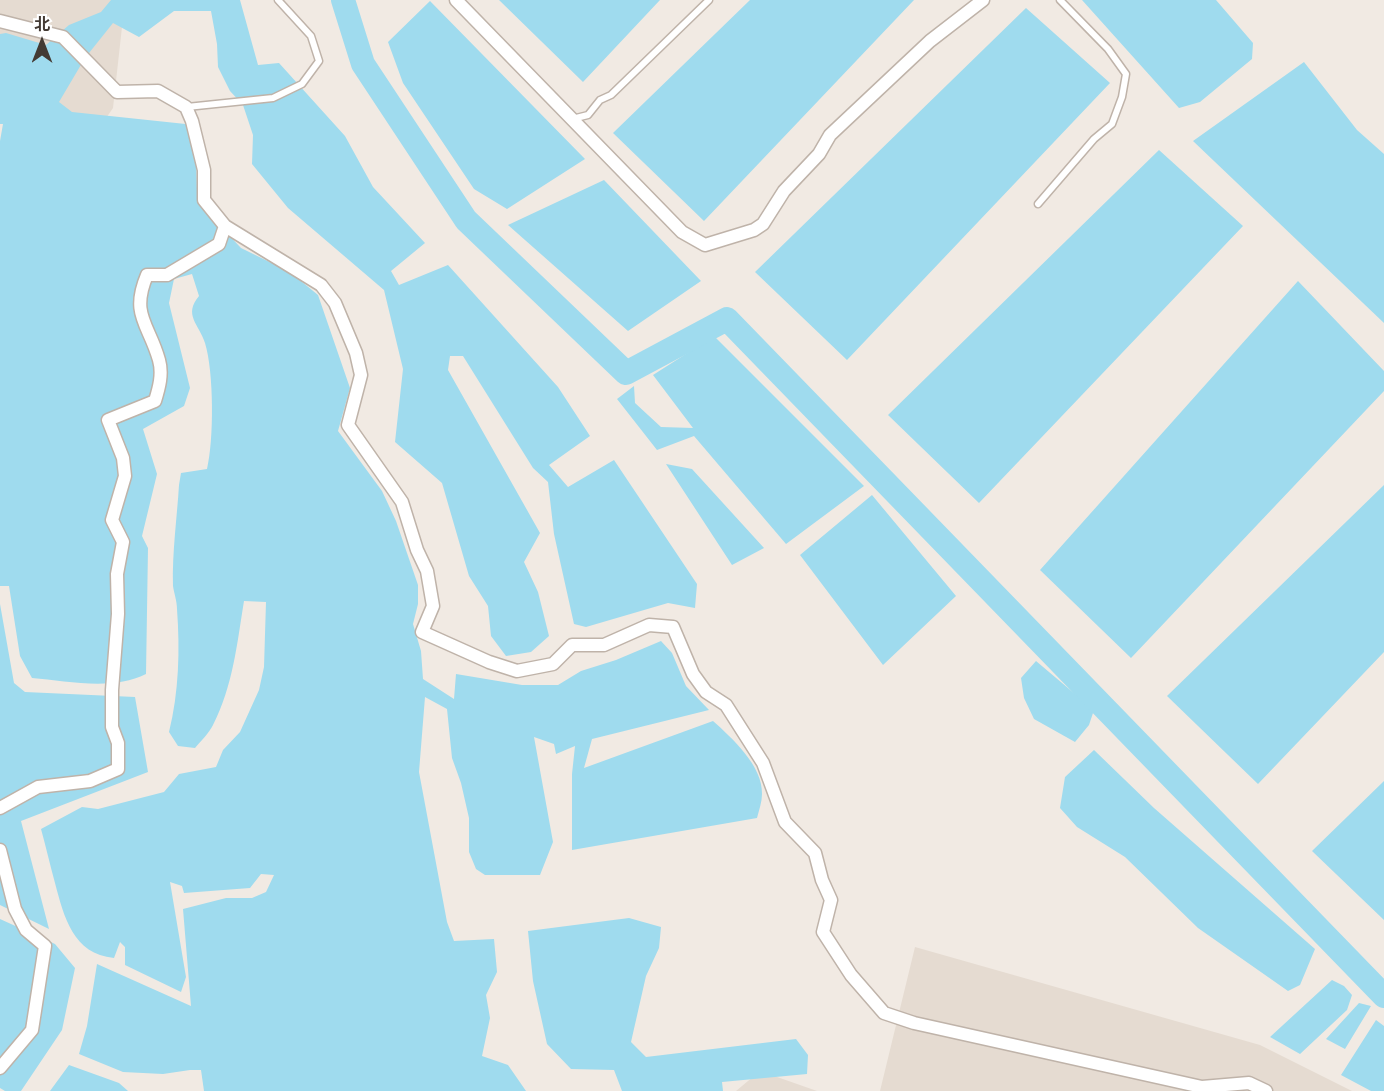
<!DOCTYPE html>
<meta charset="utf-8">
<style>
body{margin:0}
#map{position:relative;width:1384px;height:1091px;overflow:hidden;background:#f1eae3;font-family:Commissioner,"Noto Sans SC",sans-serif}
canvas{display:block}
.north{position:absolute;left:12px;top:12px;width:60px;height:60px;-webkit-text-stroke:4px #fff;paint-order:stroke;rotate:0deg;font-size:16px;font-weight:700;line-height:24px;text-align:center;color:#433a33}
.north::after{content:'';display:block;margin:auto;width:21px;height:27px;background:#433a33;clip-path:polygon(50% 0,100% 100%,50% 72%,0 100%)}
</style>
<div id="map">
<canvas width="1384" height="1091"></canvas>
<div class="north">北</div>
</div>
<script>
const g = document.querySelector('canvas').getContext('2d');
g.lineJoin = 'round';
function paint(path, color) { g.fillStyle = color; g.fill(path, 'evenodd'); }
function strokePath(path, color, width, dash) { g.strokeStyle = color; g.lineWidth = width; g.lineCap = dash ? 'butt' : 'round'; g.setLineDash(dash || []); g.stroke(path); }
const residential = new Path2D(`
 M 0,0 L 125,0 L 113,108 L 100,127 L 39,108 L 0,70 Z
 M 915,947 L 1260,1045 L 1352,1091 L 880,1091 Z
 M 760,1071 L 817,1091 L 736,1091 Z`);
const water = new Path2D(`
 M 111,0 L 240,0 L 258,65 L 279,63 L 345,136 L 373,187 L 425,243 L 391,271 L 399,285 L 448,265 L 558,387 L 590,436 L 549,465 L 568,487 L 614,460 L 697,584 L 695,608 L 668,603 L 586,627 L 574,624 L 554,534 L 548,482 L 533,468 L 463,356 L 450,356 L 448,370 L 540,533 L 524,562 L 538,592 L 549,636 L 531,652 L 506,656 L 491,636 L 488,606 L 469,576 L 442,483 L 395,442 L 403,369 L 384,290 L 288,208 L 252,164 L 253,135 L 243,105 L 230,91 L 218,67 L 217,44 L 211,11 L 174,11 L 139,37 L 113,23 L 85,58 L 59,102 L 72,112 L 195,125 L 197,189 L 210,215 L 241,248 L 290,272 L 318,295 L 350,388 L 338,431 L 382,491 L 396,521 L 418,585 L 418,604 L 413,624 L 421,651 L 423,679 L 454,699 L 456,674 L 522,685 L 558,685 L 581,671 L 616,660 L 661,641 L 672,653 L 686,686 L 709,710 L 592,739 L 584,768 L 713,721 C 732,738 763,766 762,794 C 762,802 759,810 757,818 L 572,850 L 572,774 L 575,746 L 556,754 L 554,744 L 534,737 L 553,842 L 540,875 L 485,875 L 476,869 L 469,852 L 469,818 L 461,783 L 452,758 L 447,709 L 425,697 L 419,772 L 447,922 L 454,941 L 494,939 L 497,972 L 486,995 L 490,1018 L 482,1056 L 508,1065 L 526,1091 L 204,1091 L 201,1070 L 190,1070 L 163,1074 L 123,1072 L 79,1054 L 87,1026 L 97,964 L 191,1006 L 183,909 L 226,898 L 252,898 L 266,892 L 274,875 L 261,874 L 250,888 L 184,893 L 182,886 L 170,882 L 186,977 L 181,992 L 125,965 L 125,947 L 120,942 L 114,958 C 73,954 64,917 55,883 C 50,865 46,847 41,829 L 82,807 L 98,809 L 164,792 L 179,774 L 216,767 L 223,750 L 240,732 L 259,690 L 264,667 L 266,602 L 244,601 C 237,644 233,686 213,725 C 209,733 201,741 195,748 L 178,746 L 169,732 C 179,692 180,650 177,609 C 177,601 174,593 173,586 C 172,553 177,518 179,485 L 181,473 L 207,469 C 214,440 214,372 205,343 C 199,324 183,315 199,296 L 192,274 L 174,279 L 169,303 L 190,388 L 184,406 L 143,429 L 157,474 L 142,536 L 148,548 L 146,674 C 113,691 67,681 32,678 L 20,656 L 9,586 L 0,586 L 0,141 L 3,124 L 0,124 L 0,34 L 6,33 L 46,45 L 69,25 L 101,12 Z
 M 499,0 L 660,0 L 583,82 Z
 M 750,0 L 914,0 L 704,221 L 613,133 Z
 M 1082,0 L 1216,0 L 1253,43 L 1252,59 L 1200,102 L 1179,108 Z
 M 430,1 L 585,159 L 507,209 L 474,189 L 403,83 L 388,42 Z
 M 1026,8 L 1110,83 L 847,360 L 755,272 Z
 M 1304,62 L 1357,130 L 1384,154 L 1384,323 L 1193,141 Z
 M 1159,150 L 1243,226 L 979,503 L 888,415 Z
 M 604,180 L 701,281 L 628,331 L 508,225 Z
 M 1298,281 L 1384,371 L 1384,391 L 1131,658 L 1040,570 Z
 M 714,336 L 864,486 L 786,544 L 694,436 L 657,450 L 617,399 L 634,386 L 635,403 L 661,427 L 693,428 L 653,375 Z
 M 666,464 L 692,469 L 764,548 L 732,565 Z
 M 1384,485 L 1384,652 L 1258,784 L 1167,696 Z
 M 872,495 L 956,596 L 883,665 L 800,555 Z
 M 0,604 L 14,683 L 25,692 L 135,697 L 148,772 L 21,821 L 49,929 L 0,905 Z
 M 1036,661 L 1094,710 L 1089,725 L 1075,742 L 1034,719 L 1024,698 L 1021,678 Z
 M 1094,750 L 1154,808 L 1315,949 L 1300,985 L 1288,991 L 1198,928 L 1125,857 L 1077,827 L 1060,808 L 1065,777 Z
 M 1384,781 L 1384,920 L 1312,851 Z
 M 629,918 L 661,927 L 659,948 L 646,976 L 631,1042 L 646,1057 L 796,1039 L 808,1055 L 807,1074 L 722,1082 L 723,1091 L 622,1091 L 614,1070 L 571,1069 L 547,1044 L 533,981 L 528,931 Z
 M 0,919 L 55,944 L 75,968 L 62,1030 L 21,1091 L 5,1091 L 0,1088 Z
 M 1332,980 L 1344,986 L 1352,995 L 1347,1010 L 1300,1054 L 1270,1037 Z
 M 1359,1003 L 1371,1006 L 1345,1049 L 1326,1039 Z
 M 1376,1020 L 1384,1026 L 1384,1091 L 1371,1091 L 1341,1075 Z
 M 69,1065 L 119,1083 L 128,1091 L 50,1091 Z`);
const river = new Path2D(`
 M 343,0 L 363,64 L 466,220 L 626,373 L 727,319 L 1384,996`);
const service = new Path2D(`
 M 187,107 L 273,98 L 302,84 L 319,61 L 311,36 L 278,0
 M 572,119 L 588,115 L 600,100 L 611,95 L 709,0
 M 1038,204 L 1094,139 L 1112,124 L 1122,97 L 1126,74 L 1108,49 L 1060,0`);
const minor = new Path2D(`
 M 456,0 L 682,232 L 705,245 L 754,230 L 763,224 L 784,191 L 819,154 L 830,135 L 930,41 L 983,0
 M 0,21 L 63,37 L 117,92 L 158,91 L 186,107 L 192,121 L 204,170 L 204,200 L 225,226 L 219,244 L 167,275 L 147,275 C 130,315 149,324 159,360 C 163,374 159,388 155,401 L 108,420 L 123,458 L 125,476 L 112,520 L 123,542 L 117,574 L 118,614 L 112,690 L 112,727 L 118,743 L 118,769 L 90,781 L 38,787 L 0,808
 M 225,226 L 321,285 L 335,303 L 356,353 L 361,375 L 348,425 L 402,502 L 417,550 L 427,571 L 433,606 L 422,632 L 489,662 L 517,671 L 553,664 L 572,645 L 604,645 L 649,625 L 673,627 L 693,674 L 706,692 L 726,705 L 763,763 L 785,822 L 815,853 L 822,880 L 831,900 L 823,932 L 851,975 L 884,1013 L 914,1023 L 1202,1087 L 1249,1083 L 1266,1091
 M 0,850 L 15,909 L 26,930 L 45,946 L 32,1030 L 0,1068`);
paint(residential, '#e5dbd1');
paint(water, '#9fdbee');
strokePath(river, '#9fdbee', 24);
strokePath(service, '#bfb3a9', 9);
strokePath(minor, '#bfb3a9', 15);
strokePath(service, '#fff', 6);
strokePath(minor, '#fff', 12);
</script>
